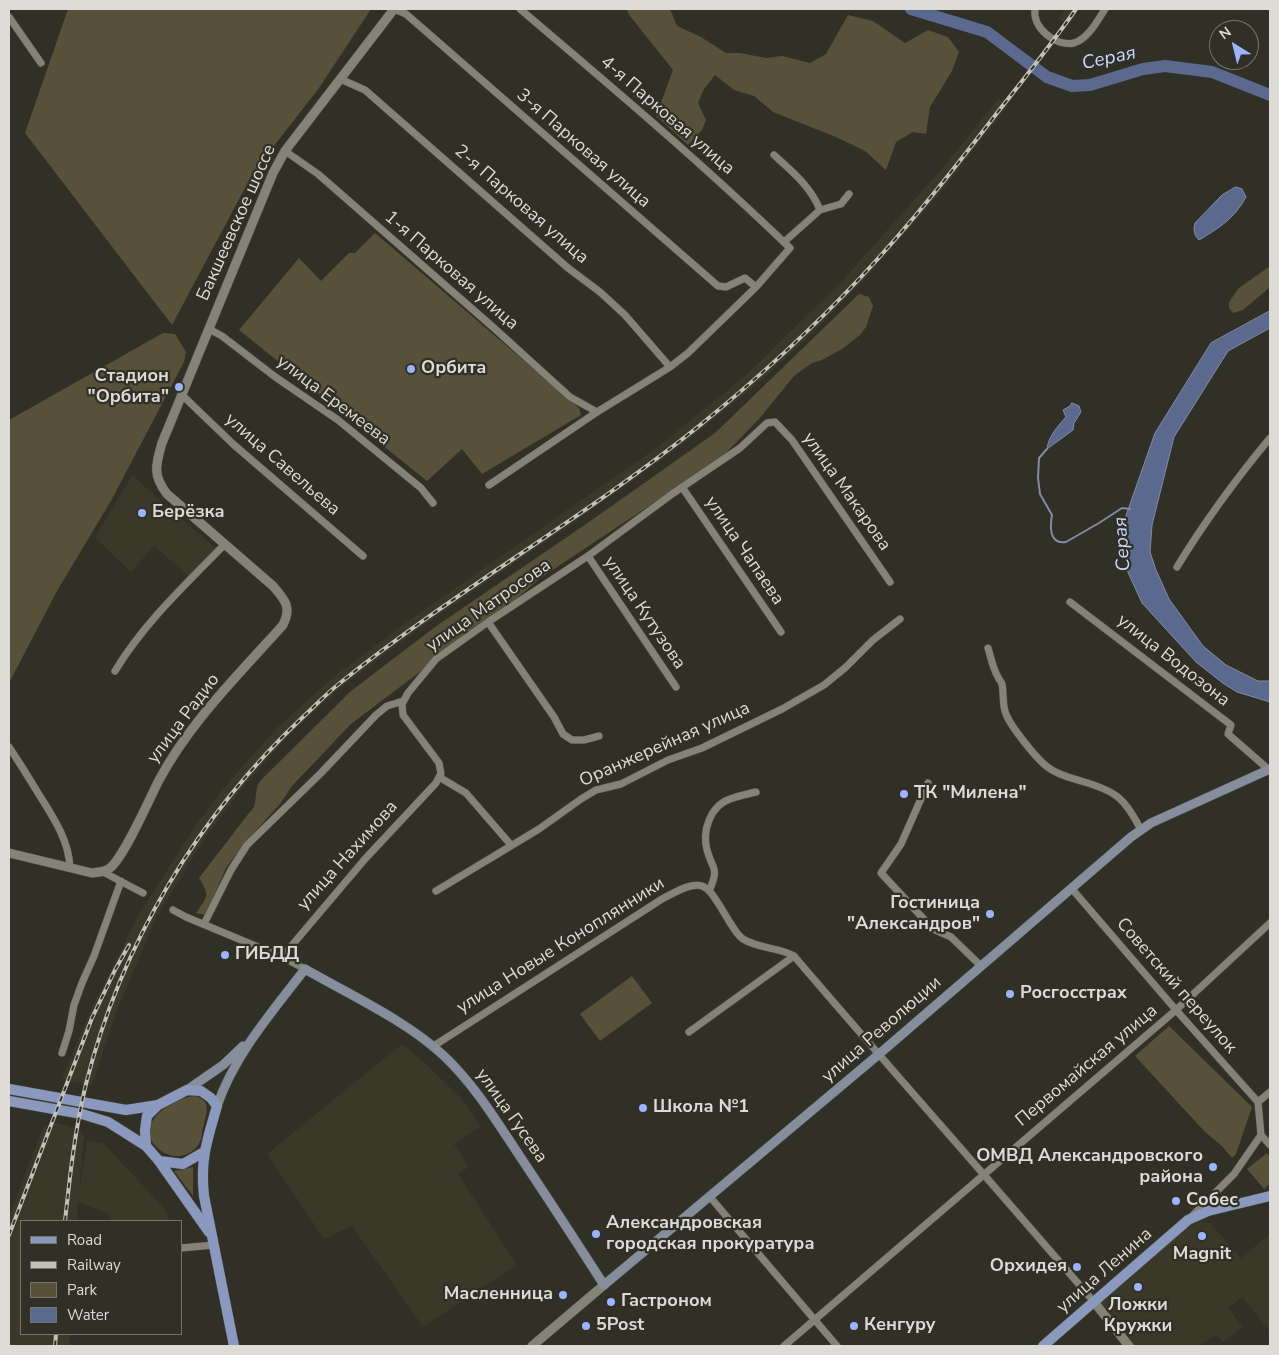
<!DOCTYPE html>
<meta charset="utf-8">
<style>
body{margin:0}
#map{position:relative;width:1279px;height:1355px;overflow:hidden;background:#313027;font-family:"Nunito Sans",sans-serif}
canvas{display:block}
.frame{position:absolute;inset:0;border:10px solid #dcdbd5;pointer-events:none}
.legend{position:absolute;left:20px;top:1220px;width:162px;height:115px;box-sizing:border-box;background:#313027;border:1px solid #75746d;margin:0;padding:6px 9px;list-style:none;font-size:15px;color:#dcdbd5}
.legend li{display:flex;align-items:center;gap:10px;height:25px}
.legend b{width:25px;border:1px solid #75746d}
.north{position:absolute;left:1209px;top:20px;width:50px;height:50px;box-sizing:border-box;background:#313027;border:1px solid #75746d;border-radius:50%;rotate:324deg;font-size:14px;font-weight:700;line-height:20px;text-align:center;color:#dcdbd5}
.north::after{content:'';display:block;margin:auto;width:18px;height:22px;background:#9bb4fd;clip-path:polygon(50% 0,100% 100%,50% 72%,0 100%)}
</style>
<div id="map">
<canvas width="1279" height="1355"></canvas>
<div class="frame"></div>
<ul class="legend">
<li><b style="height:6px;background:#8b99bf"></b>Road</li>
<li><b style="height:6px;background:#c2c1ba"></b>Railway</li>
<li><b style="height:14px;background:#565138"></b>Park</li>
<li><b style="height:14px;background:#5b698e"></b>Water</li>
</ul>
<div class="north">N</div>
</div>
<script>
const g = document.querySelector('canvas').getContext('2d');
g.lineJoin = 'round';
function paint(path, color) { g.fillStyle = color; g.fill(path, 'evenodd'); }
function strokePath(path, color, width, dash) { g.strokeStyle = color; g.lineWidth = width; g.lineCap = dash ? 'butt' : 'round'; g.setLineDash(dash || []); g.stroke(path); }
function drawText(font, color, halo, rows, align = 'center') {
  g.font = font + ' "Nunito Sans",sans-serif'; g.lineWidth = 4.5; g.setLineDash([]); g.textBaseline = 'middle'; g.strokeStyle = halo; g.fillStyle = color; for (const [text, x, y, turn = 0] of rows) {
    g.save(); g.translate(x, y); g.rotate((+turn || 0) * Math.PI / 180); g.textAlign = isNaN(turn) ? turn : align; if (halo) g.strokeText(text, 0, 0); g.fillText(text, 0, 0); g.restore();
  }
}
const built = new Path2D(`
 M 1065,9 L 1080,9 L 1069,25 L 1058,19 Z
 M 999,98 L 1008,106 L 938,196 L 865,279 L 814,332 L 756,385 L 675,450 L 589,512 L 419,629 L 340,688 L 288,736 L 243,787 L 207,835 L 156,918 L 117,1010 L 92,1086 L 68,1081 L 62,1078 L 92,1007 L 141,911 L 196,825 L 231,779 L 278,727 L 331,679 L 411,619 L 659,446 L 746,375 L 841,282 L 945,165 Z
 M 132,475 L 216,549 L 190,577 L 154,546 L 131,572 L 95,538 Z
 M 402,1044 L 425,1063 L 462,1099 L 481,1126 L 454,1144 L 469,1167 L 458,1174 L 517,1265 L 423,1327 L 352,1226 L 324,1239 L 267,1154 Z
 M 54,1122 L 77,1129 L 84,1134 L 79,1194 L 87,1141 L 103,1143 L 165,1209 L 170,1221 L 110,1221 L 109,1214 L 78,1202 L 77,1221 L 21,1221 L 21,1334 L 70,1334 L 69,1346 L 9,1346 L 9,1217 L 43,1127 Z
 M 1199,1221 L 1210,1223 L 1241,1258 L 1270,1234 L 1270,1332 L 1242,1297 L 1228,1308 L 1243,1327 L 1223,1342 L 1216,1335 L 1199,1346 L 1135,1346 L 1100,1304 L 1184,1230 Z`);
const green = new Path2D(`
 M 68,9 L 371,9 L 319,88 L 253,173 L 172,325 L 25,133 Z
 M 626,9 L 670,9 L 677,26 L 701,37 L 726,53 L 740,53 L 766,58 L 782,56 L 810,63 L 826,54 L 848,15 L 873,21 L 905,43 L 928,30 L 948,37 L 959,52 L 952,71 L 930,107 L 926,134 L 913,132 L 896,142 L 886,170 L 865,151 L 836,137 L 773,112 L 754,96 L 734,90 L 715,75 L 704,89 L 698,103 L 706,120 L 702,130 L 688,145 L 656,116 L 673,70 L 630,16 Z
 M 375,233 L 579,408 L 581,415 L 482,474 L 462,449 L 427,481 L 239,330 L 299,258 L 321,281 L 349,253 L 355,253 Z
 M 1270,266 L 1270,287 L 1243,310 L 1233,313 L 1229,308 L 1229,302 L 1239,288 Z
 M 859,294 L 869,297 L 873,306 L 866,327 L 860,335 L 842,349 L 822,360 L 812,363 L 794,376 L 759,419 L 721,458 L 539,579 L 515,600 L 351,724 L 292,786 L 280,804 L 250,837 L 247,845 L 238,852 L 231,861 L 225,870 L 206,915 L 196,913 C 208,896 210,896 199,878 L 249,813 C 258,806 254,798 257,788 C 257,786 259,783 261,780 L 351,691 L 435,627 L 589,522 L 715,433 Z
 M 163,333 L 175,334 L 186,352 L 184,362 L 112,499 L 57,591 L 9,683 L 9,420 Z
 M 632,976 L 652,1003 L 600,1041 L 580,1014 Z
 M 1169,1026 L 1252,1107 L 1236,1154 L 1232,1158 L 1222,1146 L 1205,1132 L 1135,1056 Z
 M 195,1096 C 199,1097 203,1099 205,1102 C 209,1108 205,1118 204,1124 C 202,1129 202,1135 201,1139 C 195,1157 173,1161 160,1150 C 130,1126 171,1098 195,1096 Z
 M 1267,1153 L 1270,1157 L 1270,1184 L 1264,1189 L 1247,1169 Z
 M 193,1167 L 193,1196 L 174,1171 Z`);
const water = new Path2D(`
 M 1236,187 L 1242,189 L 1246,197 C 1235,218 1219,228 1199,240 C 1194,235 1193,230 1195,223 L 1222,195 Z
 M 1270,311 L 1270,328 L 1228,351 L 1174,437 L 1152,525 L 1150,552 L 1156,570 L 1169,599 L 1203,646 L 1226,665 L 1258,681 L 1270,681 L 1270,702 L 1237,692 L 1224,684 L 1196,662 L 1142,603 L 1126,568 L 1127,542 L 1122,527 L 1155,433 L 1211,343 Z
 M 1072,403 L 1079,406 L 1081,412 L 1074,423 L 1073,430 L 1047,449 C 1048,437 1058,426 1066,417 L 1063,410 L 1070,406 Z`);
const stream = new Path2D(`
 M 1047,449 L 1039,458 L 1038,478 L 1040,494 L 1052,515 C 1050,526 1049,545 1066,542 L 1099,523 L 1122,508 L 1130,509`);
const river = new Path2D(`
 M 911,9 L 987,32 L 1047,77 L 1072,86 L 1090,85 L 1143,69 L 1165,66 L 1212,72 L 1270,95`);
const minor = new Path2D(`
 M 394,9 L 406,14 L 718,286 L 726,287 L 745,278 L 756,287
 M 1035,9 C 1032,27 1055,47 1074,43 C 1088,39 1098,20 1105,9
 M 9,17 L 41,63
 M 340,79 L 365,90 L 568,268 L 600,292 L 625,315 L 670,367
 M 285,151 L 318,174 L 494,328 L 570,397 L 597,412
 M 774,155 C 792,171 811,187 820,210
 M 784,242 L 820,210 L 841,204 L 849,194
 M 209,329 L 222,336 L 274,376 L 338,420 L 421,488 L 433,503
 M 182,395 L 233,444 L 363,556
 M 489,485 L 597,412 L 670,367 L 688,353 L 756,287 L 790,248 C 704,165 612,87 520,9
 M 682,487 L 781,632
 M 588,556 L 676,687
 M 1177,567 C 1205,521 1236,479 1270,438
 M 1070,602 L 1231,725 L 1228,734 L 1268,769
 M 488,622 L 554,717 L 563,734 L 572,740 L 584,740 L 599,736
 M 988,648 C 991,658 993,669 998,677 C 1000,682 1000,679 1002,684 C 1004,694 1002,705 1006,714 C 1011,727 1038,761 1049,768 C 1058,775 1071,778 1081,781 C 1116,791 1125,798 1141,830
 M 115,671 C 144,623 186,584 225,544
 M 9,747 C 19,762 29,778 38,793 C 53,817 69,840 70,868
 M 928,783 L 901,844 L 881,873 L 933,929 L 951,937 L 981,966
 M 511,845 L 466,793 L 439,777 L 441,774 L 439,763 L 403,715 L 402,704 L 408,693 L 436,659 L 488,622 L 588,556 L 672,494 L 740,448 L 767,423 L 775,422 L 792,440 L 890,582
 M 103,872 L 143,893
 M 710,889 C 719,867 713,871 707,850 C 702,831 710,806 730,799 C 738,796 748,794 756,792
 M 1072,889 L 1176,1010 L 1258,1102
 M 436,891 L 539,829 L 581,799 L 596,790 L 621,784 L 668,760 L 702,748 L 782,709 L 824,685 L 846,667 L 873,640 L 900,619
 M 173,910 L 186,917 L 282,957 L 305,969
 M 204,924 L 231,870 L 247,845 L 321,773 L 376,715 L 387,706 L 403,701
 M 282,957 L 365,859 L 436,783 L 439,777
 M 689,1032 L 794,956
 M 432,1047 L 662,899 C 706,875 705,882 729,921 C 733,927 737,935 743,939 C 759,949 779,947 794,956 C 893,1072 995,1186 1094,1302
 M 62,1053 L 69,1031 L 74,1005 L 82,983 L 94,956 L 121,881
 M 1258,1102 L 1261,1135
 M 1258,1102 L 1270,1092
 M 1261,1135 L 1270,1145
 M 710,1197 L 837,1346
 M 1192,1216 L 1234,1174 L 1261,1135
 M 181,1248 L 214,1245
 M 784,1346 L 1176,1010 L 1270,923`);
const tertiary = new Path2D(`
 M 9,853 L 92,873 C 99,872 105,872 110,868 C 124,857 149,800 158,782 C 189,723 239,674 283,625 C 292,607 285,600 273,586 L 167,494 C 152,475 156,464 162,443 L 273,173 L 285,151 L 394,9
 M 1094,1302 L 1129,1346
 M 532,1346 L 604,1285`);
const secondary = new Path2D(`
 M 187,1090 L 223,1065 L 243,1046
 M 217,1106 C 235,1054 272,1012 305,969 C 350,995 405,1020 443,1055 C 475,1085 497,1122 521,1158 C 549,1200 577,1243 604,1285 L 878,1055 L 1131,837 L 1151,823 L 1270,769`);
const primary = new Path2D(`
 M 9,1089 L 126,1110 L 158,1105
 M 9,1101 L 82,1114 L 108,1122 L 146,1146 L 159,1161 L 209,1232
 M 146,1146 L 145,1130 L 147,1116 L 158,1105 L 187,1090 L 201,1091 L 211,1098 L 217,1106 C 207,1141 200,1159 204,1196 L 234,1346
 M 159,1161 L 183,1164 L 204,1152
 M 1043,1346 L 1188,1220 L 1208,1211 L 1270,1196`);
const rail = new Path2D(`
 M 65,1221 C 70,1175 75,1129 86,1084 C 121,944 199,814 304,716 C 316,705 327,693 340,683 C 455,591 584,518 699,426 C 756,380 811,330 861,277 C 910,225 954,169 997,113 C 1024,79 1051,45 1076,9
 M 9,1235 L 92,1018 L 115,970 L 129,945
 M 55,1346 L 56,1334`);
const markers = [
 [411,369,5,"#9bb4fd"],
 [179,387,5,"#9bb4fd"],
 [142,513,5,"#9bb4fd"],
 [904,794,5,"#9bb4fd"],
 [990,914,5,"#9bb4fd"],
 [225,955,5,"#9bb4fd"],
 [1010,994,5,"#9bb4fd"],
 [643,1108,5,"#9bb4fd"],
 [1213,1167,5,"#9bb4fd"],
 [1176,1201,5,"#9bb4fd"],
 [596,1234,5,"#9bb4fd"],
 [1202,1236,5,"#9bb4fd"],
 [1077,1267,5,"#9bb4fd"],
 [1138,1287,5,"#9bb4fd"],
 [563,1295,5,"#9bb4fd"],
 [611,1302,5,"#9bb4fd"],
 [586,1326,5,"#9bb4fd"],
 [854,1326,5,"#9bb4fd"]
];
const streetNames = [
 ["4-я Парковая улица",667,116,41],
 ["3-я Парковая улица",583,149,41],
 ["2-я Парковая улица",521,205,41],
 ["Бакшеевское шоссе",237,223,-66],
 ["1-я Парковая улица",451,271,41],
 ["улица Еремеева",333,401,37],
 ["улица Савельева",282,465,41],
 ["улица Макарова",846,492,55],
 ["улица Чапаева",744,551,56],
 ["улица Матросова",489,606,-35],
 ["улица Кутузова",644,613,56],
 ["улица Водозона",1173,661,38],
 ["улица Радио",184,719,-53],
 ["Оранжерейная улица",665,745,-24],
 ["улица Нахимова",348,856,-48],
 ["улица Новые Коноплянники",561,946,-32],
 ["Советский переулок",1176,986,49],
 ["улица Революции",882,1030,-41],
 ["Первомайская улица",1087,1066,-40],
 ["улица Гусева",511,1116,55],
 ["улица Ленина",1105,1271,-41]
];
const poiNames = [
 ["Орбита",421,369],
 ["Стадион",169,377,"right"],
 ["\"Орбита\"",169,398,"right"],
 ["Берёзка",152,513],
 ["ТК \"Милена\"",914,794],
 ["Гостиница",980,904,"right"],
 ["\"Александров\"",980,925,"right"],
 ["ГИБДД",235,955],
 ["Росгосстрах",1020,994],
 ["Школа №1",653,1108],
 ["ОМВД Александровского",1203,1157,"right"],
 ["района",1203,1178,"right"],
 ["Собес",1186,1201],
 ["Александровская",606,1224],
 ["городская прокуратура",606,1245],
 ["Magnit",1202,1255,"center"],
 ["Орхидея",1067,1267,"right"],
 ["Масленница",553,1295,"right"],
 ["Гастроном",621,1302],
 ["Ложки",1138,1306,"center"],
 ["Кружки",1138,1327,"center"],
 ["5Post",596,1326],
 ["Кенгуру",864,1326]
];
const waterNames = [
 ["Серая",1109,59,-12],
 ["Серая",1123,544,-94]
];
paint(built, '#3a3828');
paint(green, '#565138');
paint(water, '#5b698e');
strokePath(water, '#828ba3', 1);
strokePath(stream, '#828ba3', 2);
strokePath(river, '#5b698e', 12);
strokePath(minor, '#4c4b42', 8);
strokePath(tertiary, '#4c4b42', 10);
strokePath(secondary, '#4c4b42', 10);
strokePath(primary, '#4c4b42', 11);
strokePath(minor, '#848378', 7);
strokePath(tertiary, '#848378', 9);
strokePath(secondary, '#878e9b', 9);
strokePath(primary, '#8b99bf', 10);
strokePath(rail, '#c2c1ba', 4);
strokePath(rail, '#313027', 2, [5.5]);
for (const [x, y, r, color] of markers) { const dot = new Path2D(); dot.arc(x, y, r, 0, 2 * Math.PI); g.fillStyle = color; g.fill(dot); strokePath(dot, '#313027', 2); }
drawText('18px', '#dcdbd5', '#313027', streetNames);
drawText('bold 18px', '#dcdbd5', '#313027', poiNames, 'left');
drawText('italic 19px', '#c9d8fe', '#313027', waterNames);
</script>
